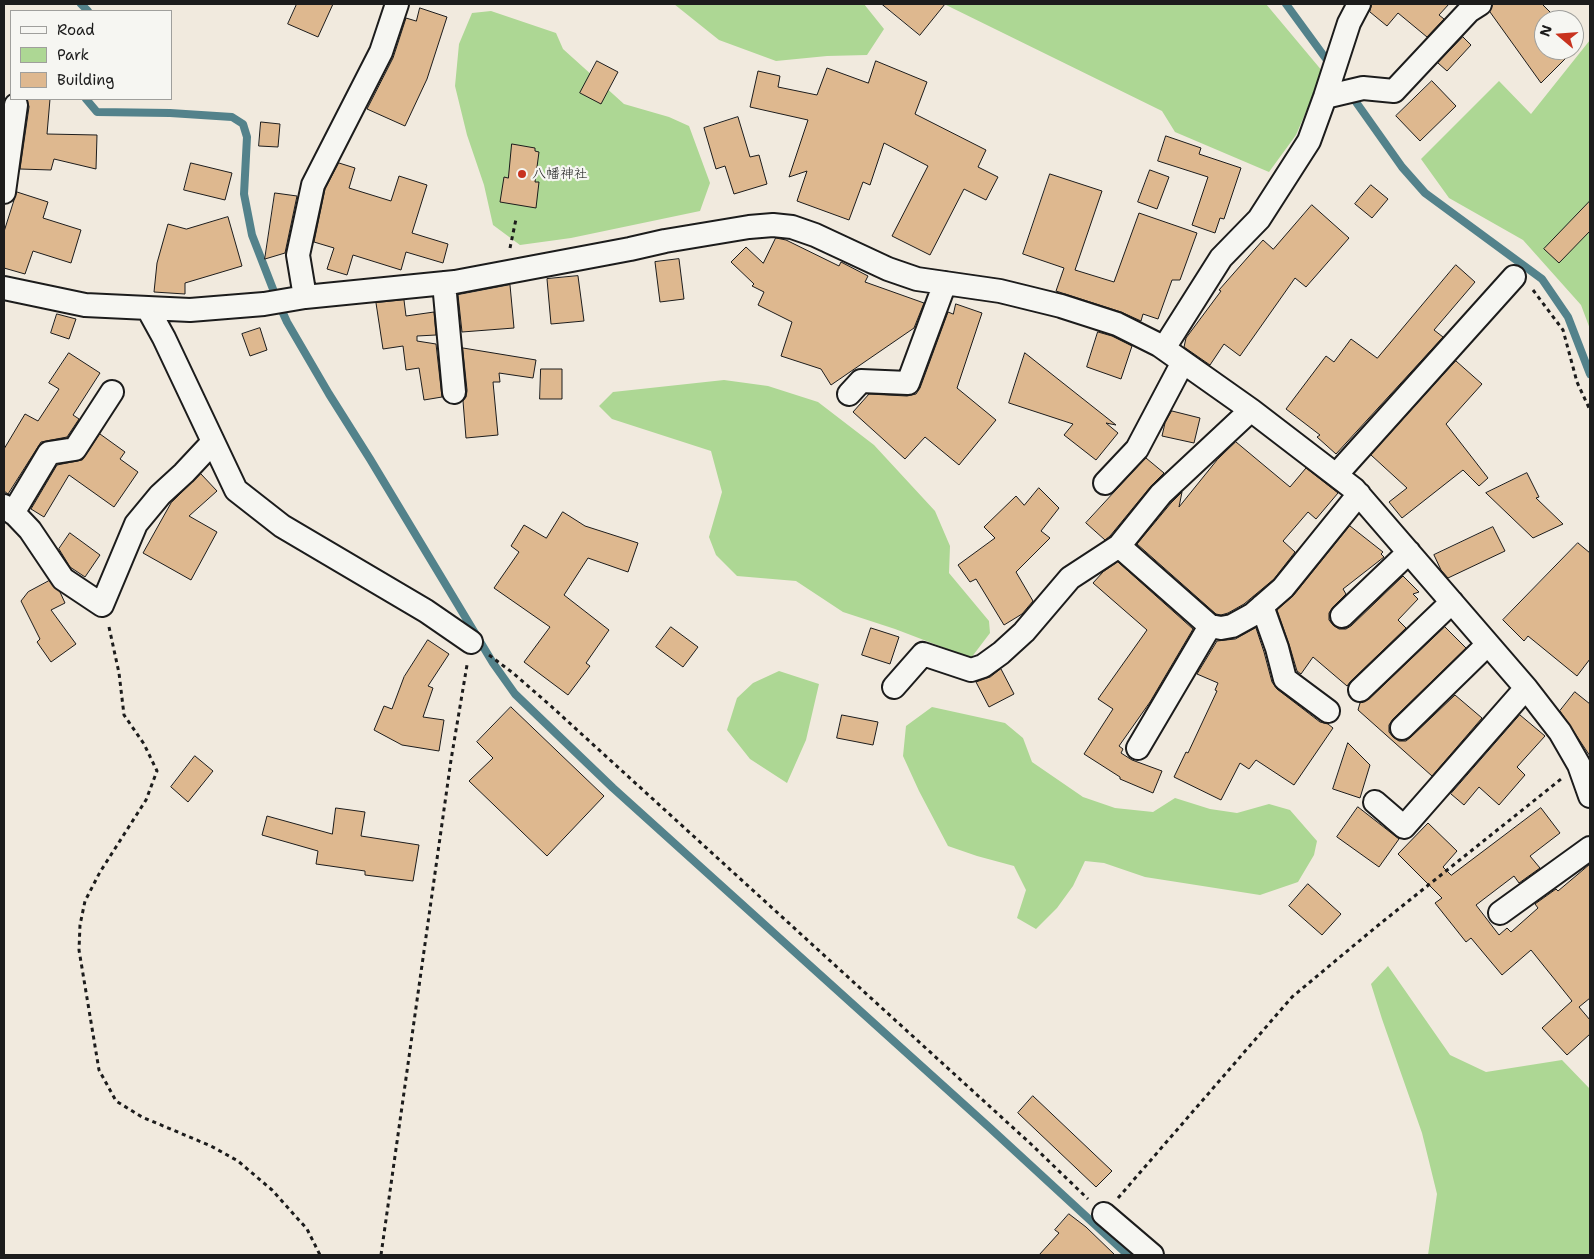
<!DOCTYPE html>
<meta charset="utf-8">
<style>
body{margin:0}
#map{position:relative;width:1594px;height:1259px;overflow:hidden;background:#f1eade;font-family:"Shantell Sans",sans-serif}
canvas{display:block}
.frame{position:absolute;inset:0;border:5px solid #1c1c1c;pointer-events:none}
.legend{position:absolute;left:10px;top:10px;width:162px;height:90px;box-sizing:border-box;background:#f6f6f2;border:1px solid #9f9f9c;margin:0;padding:6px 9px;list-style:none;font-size:15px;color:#1c1c1c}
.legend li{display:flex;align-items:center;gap:10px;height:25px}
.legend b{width:25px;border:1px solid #9f9f9c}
.north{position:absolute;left:1534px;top:10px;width:50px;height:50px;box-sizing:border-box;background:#f6f6f2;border:1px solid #9f9f9c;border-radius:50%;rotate:288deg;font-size:14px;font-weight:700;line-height:20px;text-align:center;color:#1c1c1c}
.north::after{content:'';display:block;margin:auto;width:18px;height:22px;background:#c8321e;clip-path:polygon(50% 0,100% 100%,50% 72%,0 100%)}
</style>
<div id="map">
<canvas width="1594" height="1259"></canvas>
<div class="frame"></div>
<ul class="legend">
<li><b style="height:6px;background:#f6f6f2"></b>Road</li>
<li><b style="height:14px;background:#add794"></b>Park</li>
<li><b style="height:14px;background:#deb88f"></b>Building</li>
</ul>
<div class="north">N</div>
</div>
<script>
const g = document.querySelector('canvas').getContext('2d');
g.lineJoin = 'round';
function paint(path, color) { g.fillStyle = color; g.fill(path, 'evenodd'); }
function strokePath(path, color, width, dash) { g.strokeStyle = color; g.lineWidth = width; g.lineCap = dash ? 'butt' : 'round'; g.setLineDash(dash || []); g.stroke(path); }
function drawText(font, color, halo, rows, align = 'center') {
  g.font = font + ' "Shantell Sans","Klee One",sans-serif'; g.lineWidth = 4.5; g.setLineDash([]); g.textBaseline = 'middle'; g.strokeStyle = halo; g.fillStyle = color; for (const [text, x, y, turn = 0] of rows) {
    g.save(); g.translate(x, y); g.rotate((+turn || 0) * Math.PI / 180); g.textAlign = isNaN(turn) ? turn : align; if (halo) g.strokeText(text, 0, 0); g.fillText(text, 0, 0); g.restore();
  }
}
const green = new Path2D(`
 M 674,4 L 864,4 L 884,29 L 867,55 L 827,56 L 776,61 L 719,40 Z
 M 944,4 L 1266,4 L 1323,72 L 1296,135 L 1269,172 L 1175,132 L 1162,111 Z
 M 491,11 L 556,33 L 563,49 L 624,104 L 669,117 L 689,126 L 710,183 L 700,211 L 571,238 L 520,245 L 493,225 L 484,185 L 467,135 L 455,86 L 459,44 L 472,13 Z
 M 1590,40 L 1590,329 L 1581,305 L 1523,240 L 1449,198 L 1421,159 L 1499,81 L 1531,114 Z
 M 724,380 L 768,386 L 818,402 L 874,445 L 935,511 L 950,546 L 949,573 L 989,621 L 990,633 L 971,658 L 895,629 L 843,612 L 796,581 L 737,576 L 716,555 L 709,537 L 722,492 L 711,451 L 612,419 L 599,406 L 613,392 Z
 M 779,671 L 819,684 L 806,740 L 787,783 L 750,759 L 727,730 L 737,698 L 753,683 Z
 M 932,707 L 1005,723 L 1023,738 L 1032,762 L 1083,797 L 1115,808 L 1153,812 L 1175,798 L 1210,809 L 1237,813 L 1269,804 L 1290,810 L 1317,841 L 1314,855 L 1298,882 L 1260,895 L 1145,877 L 1104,863 L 1085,861 L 1073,886 L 1057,908 L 1036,929 L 1017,918 L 1026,890 L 1014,866 L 977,856 L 948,846 L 919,791 L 903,756 L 906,726 Z
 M 1388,966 L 1450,1055 L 1486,1072 L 1562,1060 L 1590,1089 L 1590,1255 L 1428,1255 L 1437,1194 L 1422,1133 L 1382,1019 L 1371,984 Z`);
const stream = new Path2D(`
 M 81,4 L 88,11
 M 1286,4 L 1332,67
 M 1351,95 L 1402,167 L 1425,193 L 1542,279 L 1568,317 L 1590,374
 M 86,99 L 97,112 L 170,113 L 232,117 L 243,124 L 247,137 L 244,194 L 252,235 L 278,302 L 287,322 L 329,394 L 370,459 L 493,663 L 515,694 L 613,788 L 990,1128 L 1128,1255`);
const building = new Path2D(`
 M 297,4 L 333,4 L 318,37 L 288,24 Z
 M 882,4 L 945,4 L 920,35 Z
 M 1372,4 L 1449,4 L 1439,15 L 1444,19 L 1427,37 L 1398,13 L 1387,26 L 1370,12 Z
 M 1493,4 L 1542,4 L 1558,20 L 1544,20 L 1544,50 L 1574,50 L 1574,36 L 1581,43 L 1541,83 L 1490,12 Z
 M 420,8 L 447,17 L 427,79 L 405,126 L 367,109 L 393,58 L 406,18 L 416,21 Z
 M 1463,37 L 1471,45 L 1447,71 L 1438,63 Z
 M 597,61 L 618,72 L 601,104 L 580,93 Z
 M 876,61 L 927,82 L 915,114 L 986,150 L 978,167 L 998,177 L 986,200 L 964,189 L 930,255 L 892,236 L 928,166 L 884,143 L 870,185 L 863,182 L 849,220 L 797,201 L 807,171 L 789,177 L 808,120 L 750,107 L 758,71 L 780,76 L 778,87 L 817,95 L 827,68 L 868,83 Z
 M 1432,81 L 1456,106 L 1420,141 L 1396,116 Z
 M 27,99 L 50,99 L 47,134 L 97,135 L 96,169 L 54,159 L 51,170 L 20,169 L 29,107 Z
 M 738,117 L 750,157 L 759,155 L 767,184 L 734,194 L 725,166 L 716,169 L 704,128 Z
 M 261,122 L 280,124 L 278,147 L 259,146 Z
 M 1166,136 L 1201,148 L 1199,154 L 1241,168 L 1224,219 L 1220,218 L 1215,233 L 1192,225 L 1208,177 L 1158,161 Z
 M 512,144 L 535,148 L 535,151 L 539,152 L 535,182 L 539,182 L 536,208 L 500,202 L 504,177 L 508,178 Z
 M 191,163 L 232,173 L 225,200 L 184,190 Z
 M 339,163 L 355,168 L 349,188 L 391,201 L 399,176 L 427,185 L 412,233 L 448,244 L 443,263 L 406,252 L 401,270 L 353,255 L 347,275 L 327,269 L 334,248 L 314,242 L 325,189 Z
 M 1150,170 L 1169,177 L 1157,209 L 1138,202 Z
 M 1050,174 L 1102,191 L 1075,270 L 1114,282 L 1139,213 L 1197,233 L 1180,280 L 1172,280 L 1158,319 L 1143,314 L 1141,321 L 1121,312 L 1056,291 L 1064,268 L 1023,254 Z
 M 1371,185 L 1388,199 L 1372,218 L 1355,204 Z
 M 17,192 L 48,202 L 43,218 L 81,230 L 71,263 L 33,251 L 25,274 L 4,268 L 4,232 Z
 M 275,193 L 297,196 L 285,253 L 265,259 Z
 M 1590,201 L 1590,231 L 1559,263 L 1544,249 Z
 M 1312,205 L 1349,238 L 1306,287 L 1295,278 L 1240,356 L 1224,344 L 1210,365 L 1184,347 L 1186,338 L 1221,291 L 1219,290 L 1263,240 L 1273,249 Z
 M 228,217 L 242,266 L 185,283 L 185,294 L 154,292 L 157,263 L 168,224 L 186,229 Z
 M 776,238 L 786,240 L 839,266 L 841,262 L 868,276 L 865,282 L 924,303 L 914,328 L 831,385 L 821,369 L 781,356 L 792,322 L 758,305 L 764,292 L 752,286 L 754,284 L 731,262 L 746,247 L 763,263 Z
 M 679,259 L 684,299 L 660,302 L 655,262 Z
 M 1456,265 L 1475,282 L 1434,330 L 1443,337 L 1336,454 L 1317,437 L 1320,435 L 1286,409 L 1326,356 L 1334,362 L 1351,339 L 1377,358 Z
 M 578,276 L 584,321 L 551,324 L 547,279 Z
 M 510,285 L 514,328 L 462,332 L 458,295 Z
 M 404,300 L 406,316 L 434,312 L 436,335 L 417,336 L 417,341 L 436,344 L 442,397 L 424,400 L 419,368 L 406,370 L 403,346 L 383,349 L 376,303 Z
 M 956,304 L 982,313 L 957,388 L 996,420 L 959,465 L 925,437 L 905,459 L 853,412 L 869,394 L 907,396 L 916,394 L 920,388 L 948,312 L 953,314 Z
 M 57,314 L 76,319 L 69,339 L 51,333 Z
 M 260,328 L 267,350 L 250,356 L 242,334 Z
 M 1098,332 L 1112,336 L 1132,346 L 1121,379 L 1087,367 Z
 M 463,348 L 536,360 L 533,378 L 499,373 L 500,382 L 493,382 L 498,435 L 466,438 L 463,401 L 466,397 L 467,391 Z
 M 69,353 L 100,373 L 73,415 L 79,419 L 67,437 L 41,442 L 8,494 L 4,491 L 4,449 L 25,414 L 38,421 L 59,389 L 49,383 Z
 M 1025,353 L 1116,425 L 1106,423 L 1118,433 L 1096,460 L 1064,435 L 1073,424 L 1009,403 Z
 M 1456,361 L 1482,384 L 1446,424 L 1488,478 L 1479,486 L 1463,470 L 1402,518 L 1389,502 L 1407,488 L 1371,455 Z
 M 541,369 L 562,369 L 562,399 L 540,399 Z
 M 1172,411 L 1200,418 L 1194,443 L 1162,436 L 1165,423 Z
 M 100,434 L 125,452 L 120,459 L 138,472 L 114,507 L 69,475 L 44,517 L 31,509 L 57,465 L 82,460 Z
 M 1236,442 L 1290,487 L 1306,468 L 1338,493 L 1316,519 L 1308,512 L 1283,541 L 1295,552 L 1274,579 L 1244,604 L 1228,613 L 1221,615 L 1216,614 L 1137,544 L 1171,503 L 1182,492 L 1179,507 L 1217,460 Z
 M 1146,458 L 1164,473 L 1151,486 L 1110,536 L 1105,540 L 1086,523 Z
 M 1527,473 L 1539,497 L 1536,498 L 1563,524 L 1533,538 L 1486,493 Z
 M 201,474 L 217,491 L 189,516 L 217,532 L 191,580 L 143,553 L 171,503 Z
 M 1039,488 L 1059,508 L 1041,531 L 1050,538 L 1016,572 L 1033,601 L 1022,614 L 1004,625 L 976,579 L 970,582 L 958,565 L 995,538 L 984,527 L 1016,496 L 1024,505 Z
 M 563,512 L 585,526 L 638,543 L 628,572 L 588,558 L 564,595 L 609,630 L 586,663 L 590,666 L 568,695 L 524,662 L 550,627 L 494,588 L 519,552 L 511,546 L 524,525 L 546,538 Z
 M 1350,526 L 1383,552 L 1381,554 L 1384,557 L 1343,589 L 1346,594 L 1333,607 L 1329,613 L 1329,620 L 1333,625 L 1339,629 L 1346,629 L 1351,626 L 1403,576 L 1419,592 L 1413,594 L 1418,599 L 1398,620 L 1406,628 L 1351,681 L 1347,686 L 1313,657 L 1301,674 L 1297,671 L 1289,644 L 1277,610 L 1293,596 Z
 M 1493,527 L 1505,551 L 1448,578 L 1441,570 L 1434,555 Z
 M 70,533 L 100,555 L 85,577 L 70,567 L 59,549 Z
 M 1578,543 L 1590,553 L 1590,659 L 1577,676 L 1528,636 L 1524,641 L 1503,620 Z
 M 1118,562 L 1193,629 L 1150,702 L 1119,746 L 1123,749 L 1121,753 L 1132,760 L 1162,771 L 1153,793 L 1120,779 L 1120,777 L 1084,754 L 1113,709 L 1098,699 L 1147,630 L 1093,583 L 1103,572 Z
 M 49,581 L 60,592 L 65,603 L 51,610 L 76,644 L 51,662 L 37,642 L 40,639 L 21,601 L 28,592 Z
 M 671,627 L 698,647 L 683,667 L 656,647 Z
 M 1445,627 L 1466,648 L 1393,719 L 1389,725 L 1389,732 L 1393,737 L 1399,741 L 1406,741 L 1411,737 L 1455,695 L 1482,718 L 1432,776 L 1358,710 L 1360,703 L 1369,699 Z
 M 871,628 L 899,637 L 890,664 L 862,655 Z
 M 1256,628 L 1264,652 L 1272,682 L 1277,689 L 1320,722 L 1328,724 L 1333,728 L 1294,785 L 1256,760 L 1249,769 L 1240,763 L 1221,800 L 1174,777 L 1186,752 L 1188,753 L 1217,691 L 1215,690 L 1218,683 L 1197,674 L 1217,641 L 1235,639 Z
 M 428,640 L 449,654 L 428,686 L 433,688 L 423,717 L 444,720 L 439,751 L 402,745 L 374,730 L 384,706 L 392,709 L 404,677 Z
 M 1001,669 L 1014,694 L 989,707 L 976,682 L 990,677 Z
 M 1575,692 L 1590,704 L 1590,756 L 1560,711 Z
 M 511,707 L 604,796 L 547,856 L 469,781 L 493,758 L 477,742 Z
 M 842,715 L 878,722 L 873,745 L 837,738 Z
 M 1520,715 L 1545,736 L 1517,767 L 1525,775 L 1499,805 L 1479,787 L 1464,805 L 1451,794 Z
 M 1348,743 L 1370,765 L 1360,798 L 1333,789 Z
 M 195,756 L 213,771 L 188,802 L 171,787 Z
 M 1358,807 L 1399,839 L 1379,867 L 1337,837 Z
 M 336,808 L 365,812 L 361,836 L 419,845 L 413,881 L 365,875 L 365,871 L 316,864 L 318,851 L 262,835 L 267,816 L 332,834 Z
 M 1541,808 L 1560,833 L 1530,856 L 1540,868 L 1519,883 L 1514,876 L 1476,905 L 1499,935 L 1507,928 L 1511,932 L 1538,908 L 1535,904 L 1556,889 L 1558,891 L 1590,864 L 1590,998 L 1579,1007 L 1590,1020 L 1590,1034 L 1567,1055 L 1542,1028 L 1572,1001 L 1531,950 L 1502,975 L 1471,938 L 1466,942 L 1435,903 L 1442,898 L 1398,854 L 1428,823 L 1457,851 L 1443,867 L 1451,875 Z
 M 1308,884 L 1341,914 L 1322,935 L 1289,906 Z
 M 1033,1096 L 1112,1171 L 1096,1187 L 1018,1113 Z
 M 1069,1214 L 1086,1227 L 1115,1255 L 1039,1255 L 1059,1233 L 1055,1230 Z`);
const path = new Path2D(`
 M 510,248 L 516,219
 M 1533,290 L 1563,330 L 1577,382 L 1590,410
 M 109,627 L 119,673 L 124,715 L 144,744 L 157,771 L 146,800 L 100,872 L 85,901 L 80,925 L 79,950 L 99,1070 L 116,1101 L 142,1117 L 211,1146 L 238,1161 L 272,1190 L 307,1229 L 320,1255
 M 489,655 L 513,673 L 552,707 L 1032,1145 L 1088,1199
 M 1118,1198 L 1292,997 L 1376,927 L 1561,779
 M 381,1255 L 451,760 L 467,665`);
const minor = new Path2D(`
 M 1325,97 L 1363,88 L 1394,91 L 1469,11 L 1480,4
 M 4,192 L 16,105
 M 444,283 L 454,392
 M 4,288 L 85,305 L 190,310 L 264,304 L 305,297 L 455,282 L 630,249 L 665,241 L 749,227 L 773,225 L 792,227 L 815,235 L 888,269 L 917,279 L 1000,291 L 1061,306 L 1117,324 L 1159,345 L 1251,410 L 1354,489 L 1526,688 L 1560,732 L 1579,765 L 1590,796
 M 305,297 L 298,255 L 313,185 L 381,52 L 397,4
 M 148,309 L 164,338 L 236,490 L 282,526 L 426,611 L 471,642
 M 1164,348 L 1221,258 L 1259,219 L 1309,141 L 1325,97 L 1349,23 L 1359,4
 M 849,394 L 861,381 L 908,383 L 945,283
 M 1336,475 L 1514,277
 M 1105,483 L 1137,449 L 1183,362
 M 4,506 L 10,509 L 30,530 L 63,579 L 102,605 L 136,524 L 160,495 L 184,473 L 213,442
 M 13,513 L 49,453 L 75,449 L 112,392
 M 1119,546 L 1210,626 L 1221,628 L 1232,626 L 1252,615 L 1283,588 L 1359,494
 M 1262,606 L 1277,648 L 1285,679 L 1328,711
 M 1342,616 L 1409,552
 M 894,687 L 923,654 L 971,670 L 983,666 L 1001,653 L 1024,632 L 1070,578 L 1119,546 L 1161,494 L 1251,410
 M 1360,690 L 1452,602
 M 1402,728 L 1488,644
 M 1138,748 L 1210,626
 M 1375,802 L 1404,827 L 1526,688
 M 1500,913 L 1590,848
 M 1104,1214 L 1152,1255`);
const markers = [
 [522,174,5,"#c8321e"]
];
const poiNames = [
 ["八幡神社",532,174]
];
paint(green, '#add794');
strokePath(stream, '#53828b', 8);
paint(building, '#deb88f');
strokePath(building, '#1c1c1c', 1);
strokePath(minor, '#1c1c1c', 26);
strokePath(path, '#1c1c1c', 3, [4, 4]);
strokePath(minor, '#f6f6f2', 22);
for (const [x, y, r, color] of markers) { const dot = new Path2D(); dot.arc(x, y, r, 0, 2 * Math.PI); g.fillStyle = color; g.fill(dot); strokePath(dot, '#f6f6f2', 2); }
drawText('14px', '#1c1c1c', '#f6f6f2', poiNames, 'left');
</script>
